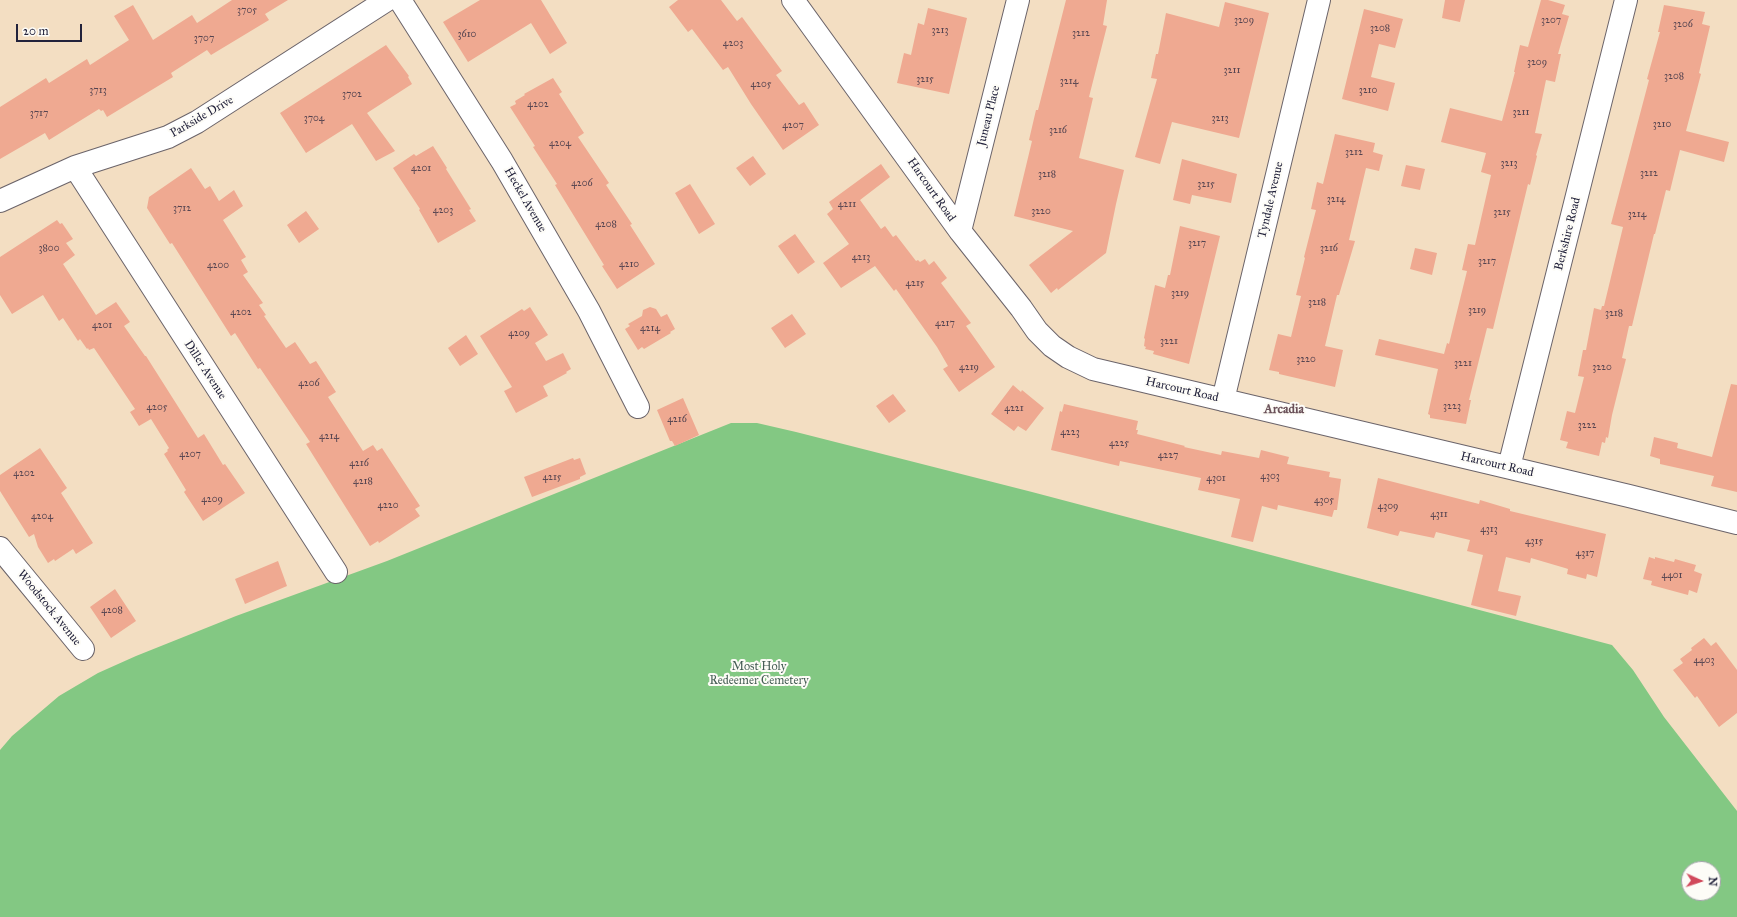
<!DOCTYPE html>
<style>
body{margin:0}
#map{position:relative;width:1737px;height:917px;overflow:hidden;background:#f3dec2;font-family:"IM FELL Great Primer",serif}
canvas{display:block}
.north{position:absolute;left:1681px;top:861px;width:40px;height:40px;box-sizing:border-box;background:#fdfcf7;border:1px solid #a5a5ac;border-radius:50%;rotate:93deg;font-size:11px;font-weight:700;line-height:16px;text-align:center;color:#22223b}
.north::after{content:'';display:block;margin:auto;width:14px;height:18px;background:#d1495b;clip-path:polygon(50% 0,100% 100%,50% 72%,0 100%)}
.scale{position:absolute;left:16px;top:24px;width:66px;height:18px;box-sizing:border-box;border:2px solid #22223b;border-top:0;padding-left:5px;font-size:12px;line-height:14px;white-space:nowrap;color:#22223b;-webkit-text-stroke:3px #fdfcf7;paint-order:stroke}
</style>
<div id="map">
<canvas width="1737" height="917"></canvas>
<div class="north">N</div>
<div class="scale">20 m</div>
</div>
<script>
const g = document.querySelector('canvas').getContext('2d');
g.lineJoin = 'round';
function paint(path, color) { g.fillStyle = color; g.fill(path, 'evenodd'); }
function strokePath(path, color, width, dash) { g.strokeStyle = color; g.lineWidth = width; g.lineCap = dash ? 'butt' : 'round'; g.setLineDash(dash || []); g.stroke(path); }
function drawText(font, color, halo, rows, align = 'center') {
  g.font = font + ' "IM FELL Great Primer",serif'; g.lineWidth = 4; g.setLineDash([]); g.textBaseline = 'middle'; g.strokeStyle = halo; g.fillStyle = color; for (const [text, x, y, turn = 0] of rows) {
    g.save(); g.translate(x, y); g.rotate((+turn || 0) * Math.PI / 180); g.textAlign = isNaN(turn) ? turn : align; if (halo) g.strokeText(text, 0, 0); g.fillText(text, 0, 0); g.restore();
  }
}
const green = new Path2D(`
 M 731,423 L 757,423 L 796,432 L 1032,492 L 1612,645 L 1633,670 L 1664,717 L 1737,811 L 1737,917 L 0,917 L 0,750 L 12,736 L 59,696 L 98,673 L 136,656 L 236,616 L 387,561 ZM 1689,869 L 1713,869 L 1713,893 L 1689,893 Z`);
const building = new Path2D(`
 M 232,0 L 288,0 L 265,14 L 269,20 L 211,55 L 207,50 L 171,73 L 173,77 L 107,117 L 103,110 L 101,111 L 99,109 L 49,140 L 45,133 L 0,159 L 0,107 L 46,78 L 49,83 L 87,59 L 90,65 L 129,40 L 114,16 L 133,5 L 153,40 L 192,15 L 197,23 Z
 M 480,0 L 541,0 L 567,43 L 550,54 L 531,23 L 468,62 L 443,22 Z
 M 678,0 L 721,0 L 737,21 L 742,17 L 782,71 L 776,75 L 799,105 L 804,102 L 819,125 L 783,150 L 751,104 L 728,67 L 723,70 L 692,29 L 688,32 L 669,7 Z
 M 1066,0 L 1107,0 L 1103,25 L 1107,26 L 1089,97 L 1093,98 L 1079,158 L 1124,170 L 1116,204 L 1106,253 L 1058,290 L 1057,288 L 1051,293 L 1029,265 L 1073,231 L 1014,216 L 1032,141 L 1029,140 L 1036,110 L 1038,110 Z
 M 1445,0 L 1465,0 L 1460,22 L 1442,18 Z
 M 1541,0 L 1548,0 L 1565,5 L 1562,14 L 1569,16 L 1558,54 L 1561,54 L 1555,82 L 1546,80 L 1535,133 L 1542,134 L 1536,155 L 1537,156 L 1530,185 L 1528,184 L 1493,329 L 1487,328 L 1469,400 L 1471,400 L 1466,424 L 1430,418 L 1430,415 L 1428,414 L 1438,369 L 1375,355 L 1379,339 L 1444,354 L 1447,343 L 1449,344 L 1467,271 L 1462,270 L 1468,244 L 1475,245 L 1491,175 L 1481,172 L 1486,153 L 1441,142 L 1450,108 L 1502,121 L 1515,72 L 1514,72 L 1520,45 L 1528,47 Z
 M 1225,2 L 1269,13 L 1239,138 L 1172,122 L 1160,164 L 1135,157 L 1157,79 L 1151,78 L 1156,54 L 1158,54 L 1166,13 L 1219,27 Z
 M 1664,5 L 1705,12 L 1702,24 L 1710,26 L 1699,73 L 1701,74 L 1686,131 L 1729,142 L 1724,162 L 1680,150 L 1670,191 L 1666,190 L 1655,234 L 1654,234 L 1632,326 L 1629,326 L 1622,358 L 1626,359 L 1612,415 L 1608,438 L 1606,437 L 1605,443 L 1602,442 L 1599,456 L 1566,448 L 1568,442 L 1560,440 L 1567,411 L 1575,413 L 1584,377 L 1578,376 L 1583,350 L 1586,350 L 1594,308 L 1601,310 L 1602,306 L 1604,306 L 1623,227 L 1611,224 L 1649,80 L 1647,79 L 1660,32 L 1658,32 Z
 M 928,8 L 967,18 L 949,94 L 897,83 L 904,53 L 911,55 L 918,23 L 924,25 Z
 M 1364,9 L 1403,19 L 1395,48 L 1379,44 L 1371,77 L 1395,83 L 1388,111 L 1342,99 Z
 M 386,45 L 409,76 L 408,77 L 412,84 L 367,113 L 395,151 L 376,161 L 352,124 L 306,153 L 280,113 Z
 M 553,78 L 562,92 L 559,94 L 584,133 L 578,137 L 609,183 L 606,185 L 632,224 L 630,225 L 655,264 L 617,289 L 602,266 L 604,265 L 555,185 L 557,184 L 533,147 L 535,146 L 510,107 L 516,104 L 515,101 L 525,95 L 524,94 Z
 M 1335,134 L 1375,143 L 1373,152 L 1383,155 L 1379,171 L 1366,168 L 1349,240 L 1355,241 L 1339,295 L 1337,295 L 1325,346 L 1343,350 L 1335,387 L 1279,374 L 1279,372 L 1269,370 L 1278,334 L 1291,337 L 1301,296 L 1296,295 L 1305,258 L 1304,257 L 1316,210 L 1311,209 L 1317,182 L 1323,184 Z
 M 433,146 L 447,168 L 446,169 L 471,209 L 469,210 L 476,221 L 438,243 L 419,210 L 420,209 L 393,168 L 414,154 L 416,156 Z
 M 753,156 L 766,174 L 750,186 L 736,168 Z
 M 1182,159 L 1237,174 L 1231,203 L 1192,195 L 1190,204 L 1173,200 Z
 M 881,164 L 890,177 L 860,200 L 881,229 L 885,226 L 893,237 L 896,235 L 916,261 L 918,260 L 920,262 L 925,259 L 929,265 L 934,261 L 947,278 L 941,283 L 971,323 L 966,326 L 995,367 L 959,392 L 943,369 L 948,366 L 937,347 L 896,289 L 894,291 L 875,266 L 841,288 L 823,263 L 849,244 L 827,214 L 833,209 L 829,202 Z
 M 1406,165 L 1425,169 L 1420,190 L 1401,186 Z
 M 191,168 L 205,189 L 210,186 L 219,201 L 234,190 L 243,206 L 223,220 L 246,257 L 241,260 L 248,272 L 243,275 L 263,303 L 259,305 L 266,315 L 264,316 L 286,348 L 295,342 L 310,364 L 316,361 L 336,392 L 328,397 L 363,451 L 373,445 L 377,451 L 382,448 L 420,506 L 415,509 L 420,516 L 379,543 L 378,541 L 370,546 L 306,444 L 310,442 L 260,368 L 258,369 L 235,333 L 231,336 L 172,243 L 170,244 L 147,208 L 149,197 Z
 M 690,184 L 715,224 L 699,234 L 675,193 Z
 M 306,211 L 319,229 L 299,243 L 287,225 Z
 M 57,220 L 60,224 L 62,223 L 73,239 L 66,243 L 75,255 L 63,264 L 96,315 L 116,302 L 130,322 L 124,326 L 145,356 L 146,356 L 198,438 L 204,434 L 223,465 L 225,464 L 245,493 L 203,521 L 184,492 L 186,490 L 164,454 L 168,451 L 167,450 L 169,448 L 151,419 L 139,426 L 130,412 L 135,409 L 94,348 L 89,350 L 88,348 L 87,349 L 80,339 L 78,341 L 63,318 L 59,321 L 43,295 L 12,314 L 0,295 L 0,257 Z
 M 1180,226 L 1220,236 L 1189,364 L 1153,354 L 1154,351 L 1145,349 L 1146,347 L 1144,346 L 1145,339 L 1144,338 L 1155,285 L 1165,288 L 1168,275 L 1170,275 Z
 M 795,234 L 815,262 L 798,274 L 778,246 Z
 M 1415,248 L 1437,253 L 1432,275 L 1410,269 Z
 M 530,307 L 548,335 L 535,343 L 546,361 L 563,353 L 571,369 L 566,372 L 567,373 L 543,386 L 548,396 L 516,413 L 504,391 L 512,387 L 480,336 L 522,309 L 524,311 Z
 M 650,307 L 656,309 L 661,317 L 667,314 L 675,329 L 670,332 L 671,333 L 644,349 L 642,347 L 638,350 L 625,329 L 630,326 L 628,324 L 642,316 L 643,310 Z
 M 792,314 L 806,334 L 785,348 L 771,328 Z
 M 466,335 L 478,354 L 460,366 L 448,348 Z
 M 1731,384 L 1737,385 L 1737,492 L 1711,486 L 1714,476 L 1660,464 L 1660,459 L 1650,456 L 1654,437 L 1678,443 L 1677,448 L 1712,457 Z
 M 1013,385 L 1021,392 L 1022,390 L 1044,408 L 1026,431 L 1018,426 L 1014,431 L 991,414 Z
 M 893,394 L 906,411 L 889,423 L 876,406 Z
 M 683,398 L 699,435 L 675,446 L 672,441 L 670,441 L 657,410 Z
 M 1064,404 L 1138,421 L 1136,430 L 1138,430 L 1137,434 L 1185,446 L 1184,447 L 1221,455 L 1222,451 L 1259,458 L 1261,450 L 1289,457 L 1287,464 L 1330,472 L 1329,477 L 1341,479 L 1337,510 L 1334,510 L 1332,517 L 1278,505 L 1277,510 L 1262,506 L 1253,542 L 1231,537 L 1240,499 L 1198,490 L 1201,478 L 1120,461 L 1119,466 L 1051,450 L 1060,411 L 1062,412 Z
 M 40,448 L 67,488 L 61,493 L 93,543 L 76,554 L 73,549 L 55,561 L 54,559 L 48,563 L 38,547 L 34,534 L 29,537 L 0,491 L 0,475 Z
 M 573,458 L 574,460 L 580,458 L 586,474 L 580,477 L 580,479 L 532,497 L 524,477 Z
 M 1378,478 L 1479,504 L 1480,500 L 1510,509 L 1510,511 L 1606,534 L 1597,577 L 1587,574 L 1586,579 L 1567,574 L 1568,569 L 1565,568 L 1531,558 L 1530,563 L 1506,557 L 1498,591 L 1521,596 L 1516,616 L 1471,605 L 1483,555 L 1467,551 L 1470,540 L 1436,532 L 1434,538 L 1400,531 L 1398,536 L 1367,528 Z
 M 1649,557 L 1655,559 L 1655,557 L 1674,562 L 1675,559 L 1696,565 L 1694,571 L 1702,574 L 1697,593 L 1689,590 L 1688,595 L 1651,585 L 1652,581 L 1643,579 Z
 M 278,561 L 287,586 L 245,604 L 235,579 Z
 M 115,589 L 136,621 L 111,638 L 90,607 Z
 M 1704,638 L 1711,646 L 1716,642 L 1737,670 L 1737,713 L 1719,727 L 1697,696 L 1695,698 L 1673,670 L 1683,663 L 1680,659 L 1692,650 L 1691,648 Z`);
const street = new Path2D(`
 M 400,0 L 502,161 L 589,311 L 638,407
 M 793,0 L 960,231 L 1021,308 L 1037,331 L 1052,346 L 1068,357 L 1093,369 L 1629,496 L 1737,523
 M 75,167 L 336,572
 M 0,201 L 75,167 L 168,137 L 197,122 L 387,0
 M 960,231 L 1018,0
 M 1223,400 L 1319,0
 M 1509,467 L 1626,0
 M 0,548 L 83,649`);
const numberNames = [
 ["3705",247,11],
 ["3209",1244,21],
 ["3207",1551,21],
 ["3206",1683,25],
 ["3208",1380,29],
 ["3213",940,31],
 ["3212",1081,34],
 ["3610",467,35],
 ["3707",204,39],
 ["4203",733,44],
 ["3209",1537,63],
 ["3211",1232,71],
 ["3208",1674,77],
 ["3215",925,80],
 ["3214",1069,82],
 ["4205",761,85],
 ["3713",98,91],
 ["3210",1368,91],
 ["3702",352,95],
 ["4202",538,105],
 ["3211",1521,113],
 ["3717",39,114],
 ["3704",314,119],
 ["3213",1220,119],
 ["3210",1662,125],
 ["4207",793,126],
 ["3216",1058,131],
 ["4204",560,144],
 ["3212",1354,153],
 ["3213",1509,164],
 ["4201",421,169],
 ["3212",1649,174],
 ["3218",1047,175],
 ["4206",582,184],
 ["3215",1206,185],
 ["3214",1336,200],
 ["4211",847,205],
 ["3712",182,209],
 ["4203",443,211],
 ["3220",1041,212],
 ["3215",1502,213],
 ["3214",1637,215],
 ["4208",606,225],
 ["3217",1197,244],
 ["3800",49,249],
 ["3216",1329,249],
 ["4213",861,258],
 ["3217",1487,262],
 ["4210",629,265],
 ["4200",218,266],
 ["4215",915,284],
 ["3219",1180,294],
 ["3218",1317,303],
 ["3219",1477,311],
 ["4202",241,313],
 ["3218",1614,314],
 ["4217",945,324],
 ["4201",102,326],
 ["4214",650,329],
 ["4209",519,334],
 ["3221",1169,342],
 ["3220",1306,360],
 ["3221",1463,364],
 ["4219",969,368],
 ["3220",1602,368],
 ["4206",309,384],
 ["3223",1452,407],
 ["4205",157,408],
 ["4221",1014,409],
 ["4216",677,420],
 ["3222",1587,426],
 ["4223",1070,433],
 ["4214",329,437],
 ["4225",1119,444],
 ["4207",190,455],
 ["4227",1168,456],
 ["4216",359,464],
 ["4202",24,474],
 ["4303",1270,477],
 ["4215",552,478],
 ["4301",1216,479],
 ["4218",363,482],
 ["4209",212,500],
 ["4305",1324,501],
 ["4220",388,506],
 ["4309",1388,507],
 ["4311",1439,515],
 ["4204",42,517],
 ["4313",1489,530],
 ["4315",1534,542],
 ["4317",1585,554],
 ["4401",1672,576],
 ["4208",112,611],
 ["4403",1704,661]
];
const streetNames = [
 ["Juneau Place",989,116,-76],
 ["Parkside Drive",202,117,-30],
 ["Harcourt Road",931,190,55],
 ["Heckel Avenue",525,200,60],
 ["Tyndale Avenue",1271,200,-77],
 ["Berkshire Road",1568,234,-76],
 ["Diller Avenue",205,370,57],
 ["Harcourt Road",1182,390,13],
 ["Harcourt Road",1497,465,13],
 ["Woodstock Avenue",49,608,51]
];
const parkNames = [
 ["Most Holy",759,667],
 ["Redeemer Cemetery",759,681]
];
const neighbourhoodNames = [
 ["Arcadia",1284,410]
];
paint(green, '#83c883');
paint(building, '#efa991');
strokePath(street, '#6b646a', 24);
strokePath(street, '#fff', 22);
drawText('10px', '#554450', null, numberNames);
drawText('12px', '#22223b', '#fdfcf7', streetNames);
drawText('12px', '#445c54', '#fdfcf7', parkNames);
drawText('bold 13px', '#6a5159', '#fdfcf7', neighbourhoodNames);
</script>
